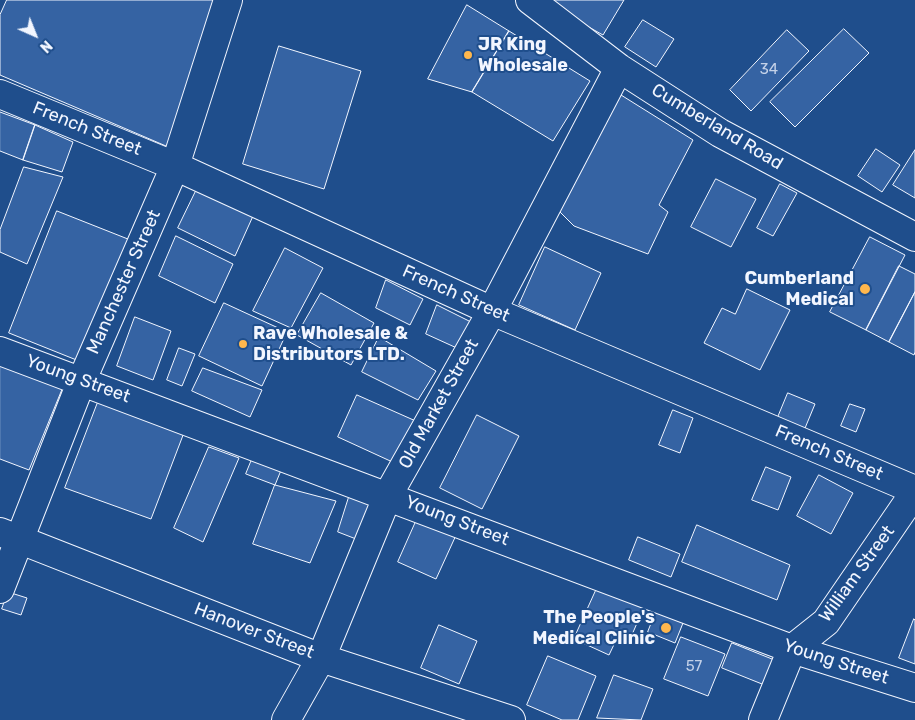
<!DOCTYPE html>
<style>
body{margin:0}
#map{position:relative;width:915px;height:720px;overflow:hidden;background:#1f4e8c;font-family:Rubik,sans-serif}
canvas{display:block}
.north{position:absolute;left:10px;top:10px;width:50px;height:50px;-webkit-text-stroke:4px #1f4e8c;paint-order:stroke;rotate:136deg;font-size:14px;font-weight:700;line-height:20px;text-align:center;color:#f2f6ff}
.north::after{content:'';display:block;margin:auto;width:18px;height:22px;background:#f2f6ff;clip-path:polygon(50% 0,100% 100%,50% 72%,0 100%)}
</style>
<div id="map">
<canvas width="915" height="720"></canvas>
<div class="north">N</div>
</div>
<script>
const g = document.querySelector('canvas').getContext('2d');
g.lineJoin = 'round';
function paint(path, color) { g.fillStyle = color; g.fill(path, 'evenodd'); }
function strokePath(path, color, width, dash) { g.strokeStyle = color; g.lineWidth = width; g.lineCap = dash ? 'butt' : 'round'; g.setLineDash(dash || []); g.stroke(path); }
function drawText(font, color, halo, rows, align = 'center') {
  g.font = font + ' Rubik,sans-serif'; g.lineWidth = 4; g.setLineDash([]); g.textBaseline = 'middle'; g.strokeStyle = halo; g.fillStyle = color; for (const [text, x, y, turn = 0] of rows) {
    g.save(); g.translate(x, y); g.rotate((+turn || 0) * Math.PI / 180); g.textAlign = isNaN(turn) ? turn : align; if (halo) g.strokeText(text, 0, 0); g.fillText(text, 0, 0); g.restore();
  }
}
const building = new Path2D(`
 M 7,0 L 232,0 L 180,152 L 0,75 L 0,15 Z
 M 555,0 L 624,0 L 603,35 L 551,6 Z
 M 467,5 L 509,31 L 472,92 L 428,79 Z
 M 643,20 L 674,39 L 656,67 L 625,47 Z
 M 844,29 L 869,53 L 795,127 L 770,102 Z
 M 787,30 L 809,51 L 751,111 L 730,90 Z
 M 509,31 L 590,81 L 553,141 L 472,92 Z
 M 279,46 L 361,71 L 324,189 L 243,164 Z
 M 621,95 L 693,140 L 659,205 L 668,212 L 648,254 L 574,226 L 560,212 Z
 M 0,112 L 35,125 L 23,160 L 0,151 Z
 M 35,125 L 73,142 L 62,172 L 23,160 Z
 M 876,149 L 900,165 L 882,192 L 858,176 Z
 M 915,150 L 915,198 L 893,185 Z
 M 24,167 L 63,177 L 27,264 L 0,252 L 0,230 Z
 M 716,179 L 756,199 L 731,247 L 691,227 Z
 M 780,184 L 797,193 L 773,236 L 757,228 Z
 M 196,191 L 253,216 L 235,256 L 178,228 Z
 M 57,211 L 138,243 L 89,365 L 9,333 Z
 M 176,236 L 233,264 L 215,303 L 159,276 Z
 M 870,237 L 905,255 L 866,330 L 830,312 Z
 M 545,247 L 601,273 L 575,330 L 519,305 Z
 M 285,248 L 323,268 L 291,328 L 253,311 Z
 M 899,266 L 915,274 L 915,292 L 889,342 L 866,330 Z
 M 386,280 L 423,299 L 410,325 L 376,308 Z
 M 747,289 L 790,310 L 760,370 L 704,343 L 722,308 L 735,314 Z
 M 915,292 L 915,352 L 914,355 L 889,342 Z
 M 321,293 L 374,323 L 351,365 L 297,335 Z
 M 224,303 L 287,332 L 262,386 L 199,356 Z
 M 437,305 L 471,322 L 459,349 L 426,334 Z
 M 135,317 L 171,331 L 153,380 L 117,366 Z
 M 379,337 L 436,371 L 418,400 L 362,372 Z
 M 179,348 L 195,354 L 182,386 L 167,380 Z
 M 0,356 L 65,382 L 29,470 L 0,459 Z
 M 203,368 L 262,390 L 250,417 L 192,391 Z
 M 788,393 L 815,404 L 803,433 L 776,422 Z
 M 357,395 L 418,422 L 399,465 L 338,437 Z
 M 100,397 L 185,430 L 151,519 L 65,488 Z
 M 850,404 L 865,409 L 856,432 L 841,426 Z
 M 673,410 L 693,418 L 680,453 L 659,445 Z
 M 477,415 L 519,436 L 482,509 L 440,488 Z
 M 209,447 L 239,458 L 203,542 L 174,528 Z
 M 255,452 L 284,463 L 275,485 L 246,474 Z
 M 766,467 L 791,477 L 778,510 L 752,500 Z
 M 819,475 L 853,493 L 831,534 L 797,516 Z
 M 275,485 L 336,501 L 310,563 L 253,544 Z
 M 349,497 L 385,509 L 369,544 L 338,532 Z
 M 418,517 L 457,533 L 436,579 L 398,562 Z
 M 697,525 L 790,565 L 777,600 L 682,562 Z
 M 638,537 L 680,554 L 671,577 L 629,560 Z
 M 598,586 L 644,607 L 631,637 L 620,632 L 609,655 L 574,639 Z
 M 8,592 L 27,598 L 21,615 L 2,609 Z
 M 656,612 L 683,623 L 675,643 L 648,632 Z
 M 914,619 L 915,620 L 915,664 L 899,658 Z
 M 439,625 L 477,641 L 459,684 L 421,668 Z
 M 681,637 L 725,654 L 708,696 L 664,679 Z
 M 732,643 L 782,663 L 772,688 L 722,668 Z
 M 548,656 L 596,676 L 578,720 L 562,720 L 527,705 Z
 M 614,675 L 653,689 L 641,720 L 597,718 Z`);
const minor = new Path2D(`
 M 530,0 L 619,68 L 720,133 L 915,237
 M 0,94 L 175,166 L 492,311 L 915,490
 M 0,351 L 792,649 L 915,688
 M 0,532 L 321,658 L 511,720
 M 0,589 L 82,380 L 175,166 L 228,0
 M 286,720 L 321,658 L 388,495 L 492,311 L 619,68
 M 763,720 L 792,649 L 826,622 L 915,492`);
const markers = [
 [468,55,5,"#ffb74d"],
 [865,289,6,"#ffb74d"],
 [243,344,5,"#ffb74d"],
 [666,628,6,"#ffb74d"]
];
const numberNames = [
 ["34",769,70],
 ["57",694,667]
];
const poiNames = [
 ["JR King",478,45],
 ["Wholesale",478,66],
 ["Cumberland",854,279,"right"],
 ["Medical",854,300,"right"],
 ["Rave Wholesale &",253,334],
 ["Distributors LTD.",253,355],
 ["The People's",655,618,"right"],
 ["Medical Clinic",655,639,"right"]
];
const streetNames = [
 ["Cumberland Road",717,127,31],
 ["French Street",87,129,22],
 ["Manchester Street",124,282,-66],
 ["French Street",456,294,24],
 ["Young Street",78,379,20],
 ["Old Market Street",439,404,-61],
 ["French Street",829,453,23],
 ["Young Street",457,521,21],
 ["William Street",857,574,-54],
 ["Hanover Street",254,631,21],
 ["Young Street",836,662,18]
];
paint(building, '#3563a3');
strokePath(building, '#f2f6ff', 1);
strokePath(minor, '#f2f6ff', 30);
strokePath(minor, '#1f4e8c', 28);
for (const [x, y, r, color] of markers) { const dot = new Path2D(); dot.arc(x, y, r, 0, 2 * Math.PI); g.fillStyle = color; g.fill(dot); strokePath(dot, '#1f4e8c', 2); }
drawText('15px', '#c3d1e8', null, numberNames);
drawText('bold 18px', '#f2f6ff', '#1f4e8c', poiNames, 'left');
drawText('18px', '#f2f6ff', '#1f4e8c', streetNames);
</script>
